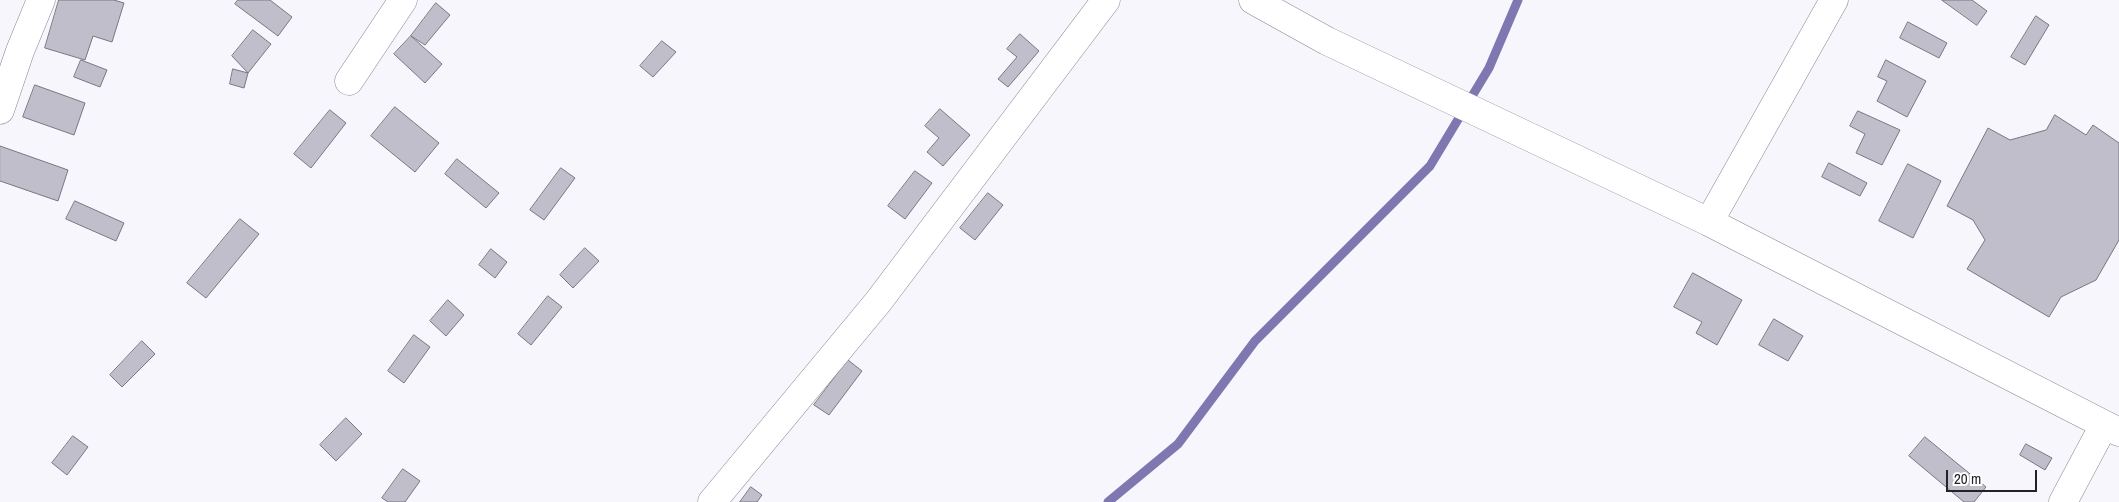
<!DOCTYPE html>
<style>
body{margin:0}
#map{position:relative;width:2119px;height:502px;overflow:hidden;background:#f7f6fd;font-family:"Archivo Narrow",sans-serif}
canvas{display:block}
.scale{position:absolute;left:1946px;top:470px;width:91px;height:22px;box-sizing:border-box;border:2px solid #232227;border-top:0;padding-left:6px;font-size:15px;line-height:18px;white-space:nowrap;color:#232227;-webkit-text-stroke:4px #fff;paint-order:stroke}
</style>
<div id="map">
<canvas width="2119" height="502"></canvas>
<div class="scale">20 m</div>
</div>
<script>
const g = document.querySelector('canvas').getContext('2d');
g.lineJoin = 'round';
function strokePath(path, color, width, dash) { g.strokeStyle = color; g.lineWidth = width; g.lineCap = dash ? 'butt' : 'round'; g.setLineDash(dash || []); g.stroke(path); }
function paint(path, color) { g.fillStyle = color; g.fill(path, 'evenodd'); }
const stream = new Path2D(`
 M 1108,502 L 1178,444 L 1255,341 L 1430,166 L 1489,68 L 1518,0`);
const building = new Path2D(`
 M 59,0 L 114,0 L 124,3 L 112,42 L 93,36 L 85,60 L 45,48 Z
 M 238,0 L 270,0 L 292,17 L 278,36 L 235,4 Z
 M 1942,0 L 1972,0 L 1987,11 L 1977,25 Z
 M 436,3 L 450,15 L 425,45 L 411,36 Z
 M 2036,16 L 2049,25 L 2025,65 L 2011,57 Z
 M 1908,22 L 1947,43 L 1939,58 L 1900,38 Z
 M 253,30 L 271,44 L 248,73 L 232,56 Z
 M 1020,34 L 1039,51 L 1008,87 L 998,79 L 1017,57 L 1007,49 Z
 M 411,36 L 442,64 L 425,83 L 394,54 Z
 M 662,41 L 676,52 L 653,77 L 640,66 Z
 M 81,60 L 107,70 L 100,87 L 74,77 Z
 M 1886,60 L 1926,81 L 1907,117 L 1877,101 L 1887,81 L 1878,77 Z
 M 233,69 L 248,73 L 244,88 L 230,84 Z
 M 35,85 L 85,103 L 74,135 L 23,117 Z
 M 395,107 L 439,143 L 415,172 L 371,136 Z
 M 940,109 L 970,135 L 943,166 L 927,152 L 939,138 L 925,126 Z
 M 330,110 L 346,123 L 311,168 L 294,154 Z
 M 1858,111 L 1900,130 L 1882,165 L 1856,153 L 1865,134 L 1850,126 Z
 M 2055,115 L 2086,135 L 2093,125 L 2119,143 L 2119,240 L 2096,280 L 2061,297 L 2049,317 L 1967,269 L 1985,240 L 1973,220 L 1947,206 L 1988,128 L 2010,140 L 2046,130 Z
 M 0,146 L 68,170 L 58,201 L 0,181 Z
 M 457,159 L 499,193 L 486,208 L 445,174 Z
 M 1829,163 L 1867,183 L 1860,196 L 1822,177 Z
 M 1908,164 L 1941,181 L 1913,238 L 1879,221 Z
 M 561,168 L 575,178 L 544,220 L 530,210 Z
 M 915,171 L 932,183 L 905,219 L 888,206 Z
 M 988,193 L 1003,205 L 975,240 L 960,228 Z
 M 75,201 L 124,223 L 116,241 L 66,219 Z
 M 240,219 L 259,234 L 206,298 L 187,283 Z
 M 585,248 L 599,261 L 573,288 L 560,275 Z
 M 491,249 L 507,262 L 495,278 L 479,265 Z
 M 1693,273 L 1742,300 L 1717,345 L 1696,333 L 1702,322 L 1674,307 Z
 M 548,296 L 562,307 L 531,345 L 518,334 Z
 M 448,300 L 464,315 L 446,336 L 430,321 Z
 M 1774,319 L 1803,336 L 1788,361 L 1759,345 Z
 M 414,335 L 430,347 L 404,383 L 388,371 Z
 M 142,341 L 155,354 L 122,387 L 110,375 Z
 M 848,360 L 862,371 L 829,415 L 814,405 Z
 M 346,418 L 362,434 L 336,461 L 320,445 Z
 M 73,436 L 88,447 L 67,475 L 52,463 Z
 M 1925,437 L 1986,487 L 1974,502 L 1964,502 L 1909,456 Z
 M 2026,444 L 2052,458 L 2045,470 L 2020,455 Z
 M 403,469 L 420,481 L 405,502 L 388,502 L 382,498 Z
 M 751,487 L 762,495 L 757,502 L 740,502 Z`);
const minor = new Path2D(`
 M 1253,0 L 1327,41 L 1709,222 L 2119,432
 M 349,81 L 403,0
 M 0,110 L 20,51 L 41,0
 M 1709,222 L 1834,0
 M 712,502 L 878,302 L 1106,0
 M 2063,502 L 2104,425`);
strokePath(stream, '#7f77af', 9);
paint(building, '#bfbeca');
strokePath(building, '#787782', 1);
strokePath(minor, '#888792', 29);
strokePath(minor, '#fff', 28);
</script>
